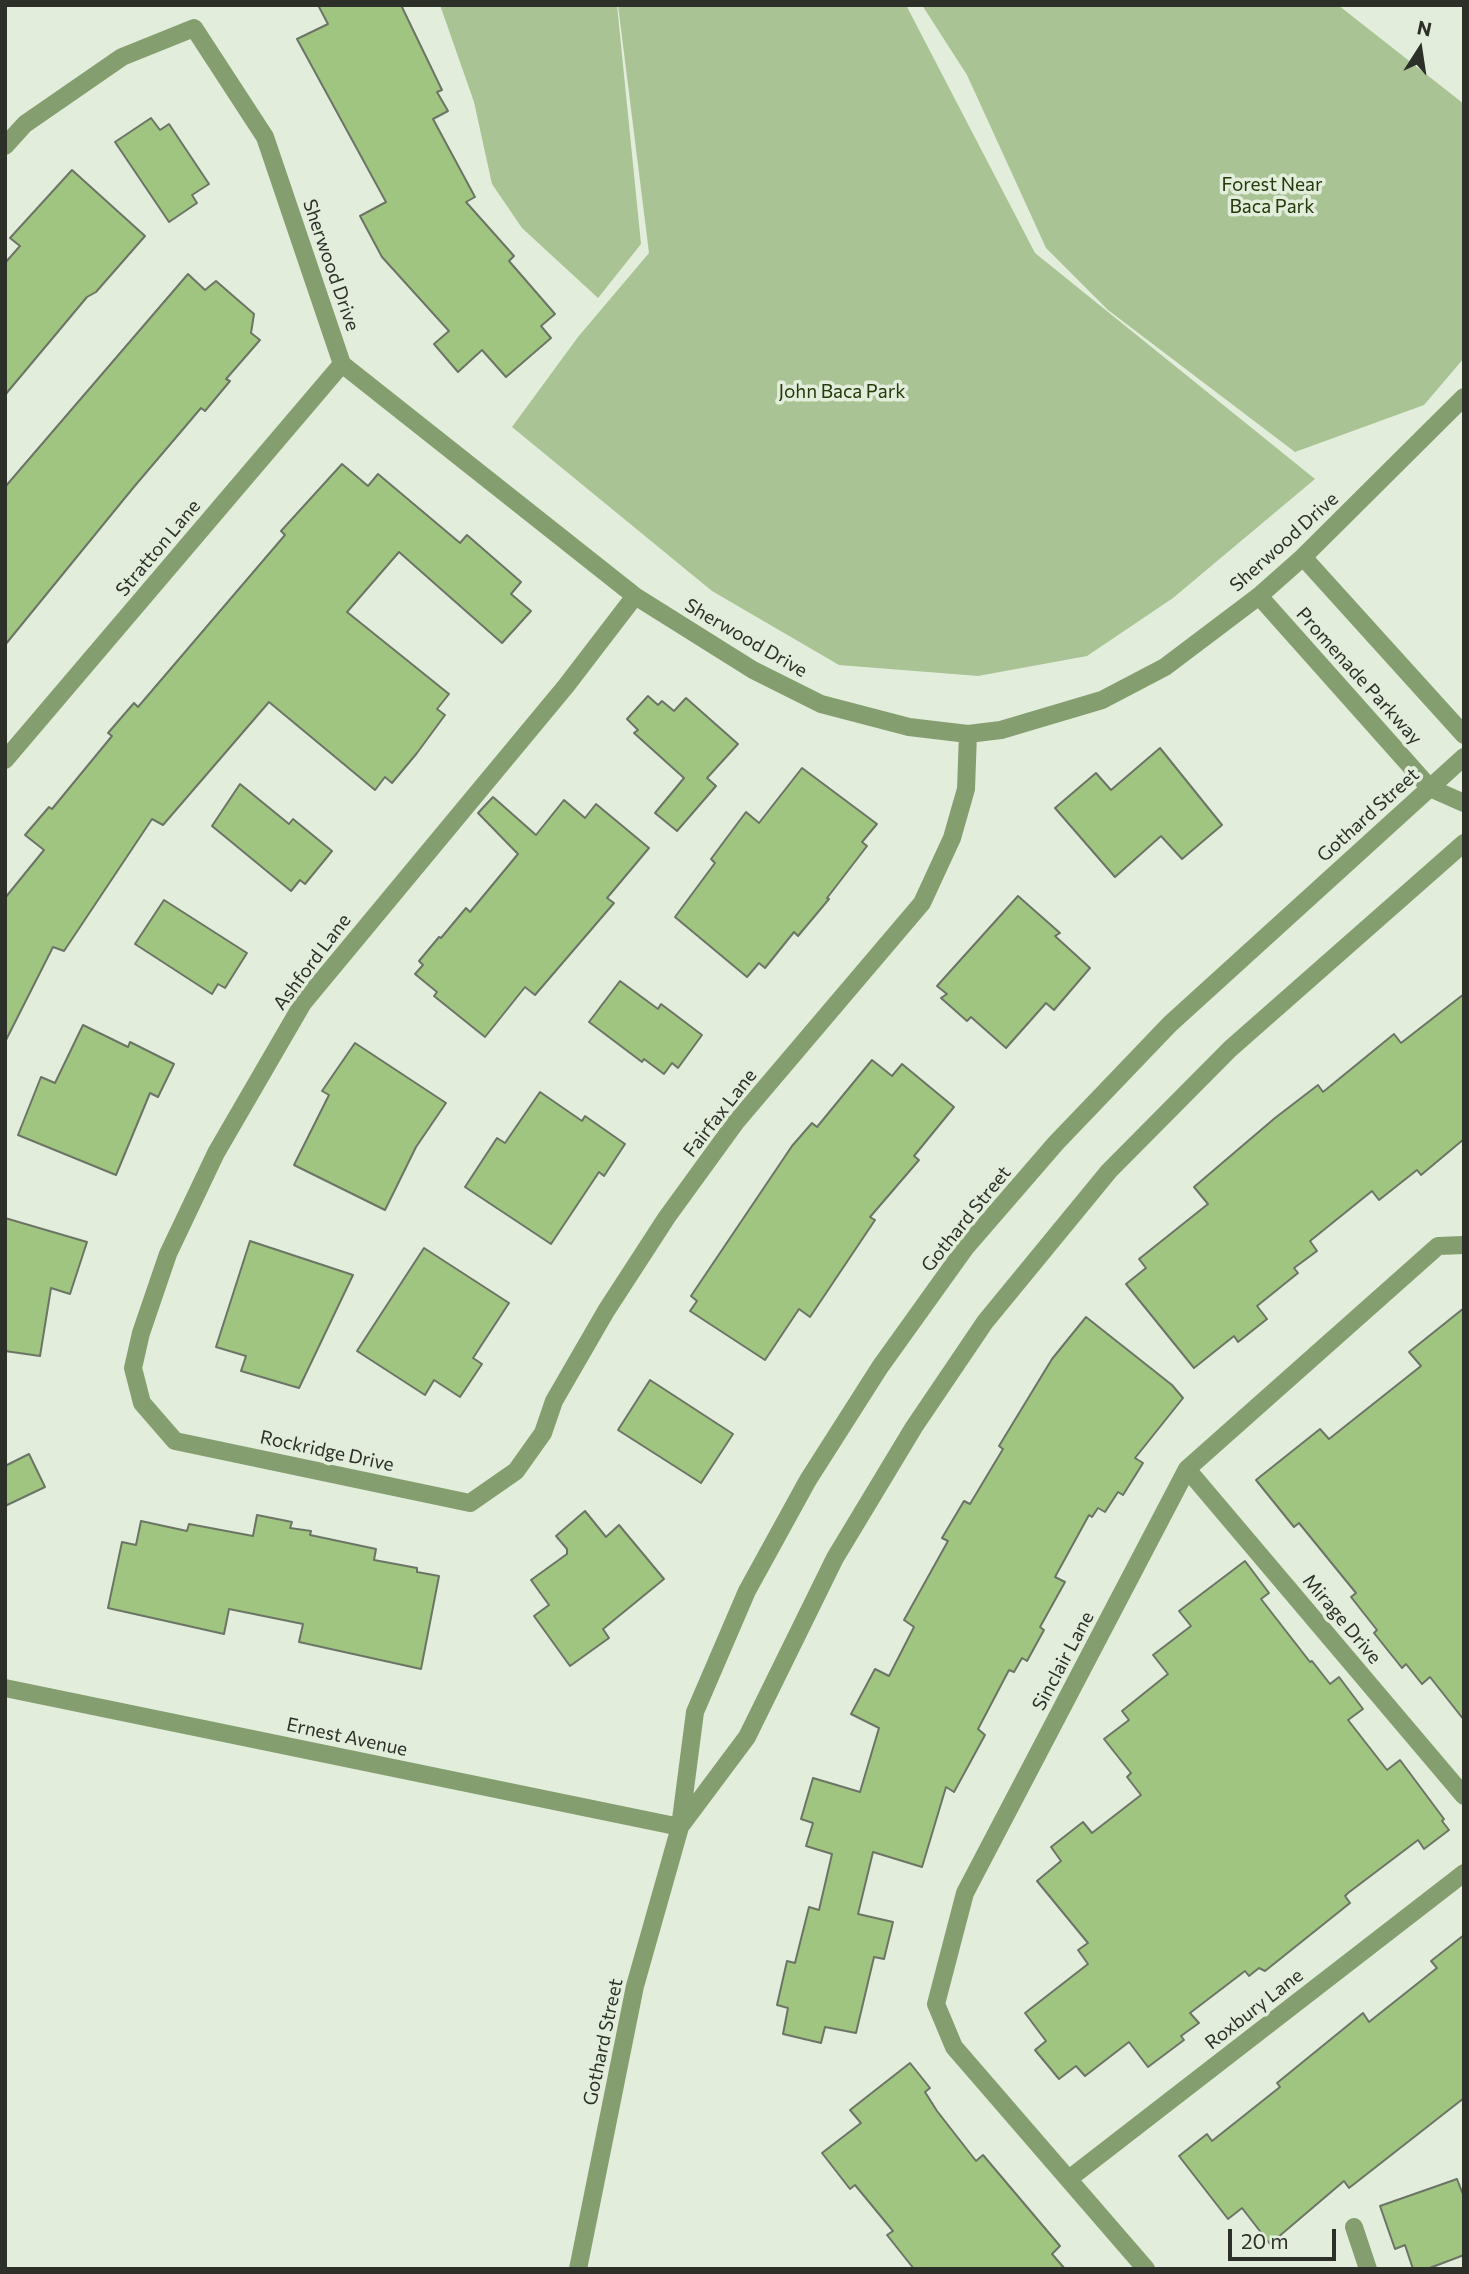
<!DOCTYPE html>
<style>
body{margin:0}
#map{position:relative;width:1469px;height:2274px;overflow:hidden;background:#e2eddb;font-family:Commissioner,sans-serif}
canvas{display:block}
.frame{position:absolute;inset:0;border:7px solid #2c3029;pointer-events:none}
.north{position:absolute;left:1385px;top:14px;width:70px;height:70px;-webkit-text-stroke:5px #e2eddb;paint-order:stroke;rotate:12deg;font-size:19px;font-weight:700;line-height:28px;text-align:center;color:#2c3029}
.north::after{content:'';display:block;margin:auto;width:24px;height:32px;background:#2c3029;clip-path:polygon(50% 0,100% 100%,50% 72%,0 100%)}
.scale{position:absolute;left:1228px;top:2229px;width:108px;height:32px;box-sizing:border-box;border:4px solid #2c3029;border-top:0;padding-left:9px;font-size:21px;line-height:24px;white-space:nowrap;color:#2c3029;-webkit-text-stroke:5px #e2eddb;paint-order:stroke}
</style>
<div id="map">
<canvas width="1469" height="2274"></canvas>
<div class="frame"></div>
<div class="north">N</div>
<div class="scale">20 m</div>
</div>
<script>
const g = document.querySelector('canvas').getContext('2d');
g.lineJoin = 'round';
function paint(path, color) { g.fillStyle = color; g.fill(path, 'evenodd'); }
function strokePath(path, color, width, dash) { g.strokeStyle = color; g.lineWidth = width; g.lineCap = dash ? 'butt' : 'round'; g.setLineDash(dash || []); g.stroke(path); }
function drawText(font, color, halo, rows, align = 'center') {
  g.font = font + ' Commissioner,sans-serif'; g.lineWidth = 7; g.setLineDash([]); g.textBaseline = 'middle'; g.strokeStyle = halo; g.fillStyle = color; for (const [text, x, y, turn = 0] of rows) {
    g.save(); g.translate(x, y); g.rotate((+turn || 0) * Math.PI / 180); g.textAlign = isNaN(turn) ? turn : align; if (halo) g.strokeText(text, 0, 0); g.fillText(text, 0, 0); g.restore();
  }
}
const green = new Path2D(`
 M 440,5 L 617,5 L 641,244 L 501,420 L 598,298 L 522,228 L 492,184 L 474,102 Z
 M 618,5 L 906,5 L 1035,253 L 1315,479 L 1173,598 L 1087,656 L 978,676 L 839,665 L 712,591 L 512,427 L 578,337 L 649,253 Z
 M 922,5 L 1338,5 L 1464,104 L 1464,358 L 1424,405 L 1295,452 L 1108,310 L 1046,248 L 967,75 Z`);
const building = new Path2D(`
 M 318,5 L 401,5 L 442,90 L 437,92 L 448,111 L 433,119 L 475,197 L 466,202 L 514,256 L 509,261 L 555,314 L 541,326 L 551,338 L 506,377 L 482,350 L 458,372 L 434,344 L 449,331 L 382,257 L 360,216 L 386,202 L 297,39 L 328,24 Z
 M 151,118 L 160,130 L 169,124 L 209,184 L 192,195 L 197,203 L 169,222 L 115,142 Z
 M 72,170 L 145,236 L 96,292 L 87,297 L 5,395 L 5,263 L 20,246 L 10,238 Z
 M 188,274 L 205,290 L 216,281 L 254,314 L 251,333 L 260,340 L 226,379 L 230,381 L 205,411 L 201,408 L 133,488 L 5,645 L 5,487 Z
 M 342,464 L 368,486 L 378,474 L 460,543 L 467,535 L 521,582 L 511,594 L 531,611 L 502,643 L 399,552 L 347,612 L 449,694 L 437,709 L 445,715 L 417,753 L 392,783 L 385,777 L 375,790 L 269,702 L 163,825 L 152,819 L 64,951 L 53,947 L 5,1042 L 5,898 L 44,850 L 25,835 L 49,807 L 52,809 L 112,736 L 108,733 L 134,703 L 138,707 L 285,535 L 281,531 Z
 M 648,696 L 658,705 L 662,701 L 674,711 L 686,698 L 738,744 L 707,778 L 716,786 L 677,831 L 655,813 L 684,778 L 634,733 L 638,730 L 627,719 Z
 M 1160,748 L 1222,825 L 1182,859 L 1161,836 L 1115,877 L 1055,808 L 1096,773 L 1111,790 Z
 M 802,768 L 877,824 L 862,842 L 867,846 L 827,898 L 829,899 L 798,936 L 794,932 L 765,968 L 759,963 L 747,977 L 675,917 L 715,863 L 711,859 L 746,812 L 759,823 Z
 M 240,784 L 289,824 L 293,819 L 332,851 L 305,884 L 300,880 L 291,891 L 212,826 Z
 M 493,797 L 536,835 L 564,800 L 585,818 L 596,804 L 649,848 L 607,898 L 614,903 L 535,995 L 525,987 L 485,1037 L 434,996 L 437,992 L 415,974 L 423,965 L 419,961 L 439,937 L 441,938 L 466,908 L 470,912 L 518,854 L 478,813 Z
 M 1018,896 L 1060,933 L 1055,936 L 1090,968 L 1054,1010 L 1046,1003 L 1006,1048 L 971,1017 L 967,1021 L 941,998 L 947,994 L 937,986 Z
 M 164,900 L 247,953 L 225,988 L 218,984 L 212,994 L 135,944 Z
 M 620,981 L 658,1009 L 661,1004 L 702,1035 L 678,1068 L 672,1063 L 664,1074 L 644,1059 L 642,1062 L 589,1022 Z
 M 1464,994 L 1464,1139 L 1421,1175 L 1417,1170 L 1379,1200 L 1372,1191 L 1310,1241 L 1317,1251 L 1294,1268 L 1298,1273 L 1257,1306 L 1267,1319 L 1238,1342 L 1234,1336 L 1194,1368 L 1126,1284 L 1146,1268 L 1139,1259 L 1208,1204 L 1194,1187 L 1275,1118 L 1318,1085 L 1323,1092 L 1394,1034 L 1401,1043 Z
 M 83,1025 L 128,1047 L 130,1042 L 174,1064 L 158,1097 L 150,1093 L 116,1175 L 18,1135 L 41,1077 L 55,1083 Z
 M 355,1043 L 446,1103 L 416,1147 L 385,1210 L 294,1165 L 329,1095 L 322,1091 Z
 M 872,1060 L 892,1076 L 902,1064 L 954,1107 L 914,1156 L 919,1160 L 870,1217 L 875,1220 L 810,1317 L 799,1309 L 765,1360 L 690,1311 L 697,1301 L 691,1296 L 792,1146 L 812,1123 L 817,1127 Z
 M 540,1092 L 582,1121 L 585,1116 L 625,1144 L 604,1176 L 599,1172 L 551,1244 L 465,1187 L 497,1138 L 505,1143 Z
 M 5,1218 L 87,1242 L 70,1294 L 51,1288 L 40,1356 L 5,1351 Z
 M 250,1241 L 353,1275 L 299,1388 L 241,1371 L 246,1356 L 216,1347 Z
 M 424,1248 L 509,1303 L 473,1358 L 482,1364 L 460,1397 L 434,1380 L 425,1395 L 357,1351 Z
 M 1464,1308 L 1464,1720 L 1430,1677 L 1422,1684 L 1406,1664 L 1402,1668 L 1374,1633 L 1377,1630 L 1351,1597 L 1356,1593 L 1299,1523 L 1294,1527 L 1256,1480 L 1320,1429 L 1329,1439 L 1421,1366 L 1409,1352 Z
 M 1086,1317 L 1172,1385 L 1183,1398 L 1135,1458 L 1143,1463 L 1123,1495 L 1118,1492 L 1105,1512 L 1098,1508 L 1092,1517 L 1089,1515 L 1055,1577 L 1065,1582 L 1040,1627 L 1044,1630 L 1027,1661 L 1022,1658 L 1014,1672 L 1009,1670 L 978,1729 L 985,1735 L 954,1792 L 946,1787 L 922,1867 L 873,1852 L 858,1914 L 893,1922 L 884,1959 L 874,1957 L 856,2033 L 825,2027 L 821,2043 L 783,2034 L 788,2008 L 777,2005 L 787,1961 L 795,1963 L 809,1907 L 819,1910 L 832,1854 L 806,1846 L 813,1823 L 801,1819 L 813,1778 L 860,1792 L 879,1728 L 851,1714 L 875,1669 L 889,1676 L 914,1627 L 904,1620 L 948,1541 L 942,1538 L 964,1501 L 970,1504 L 1003,1449 L 999,1446 L 1052,1359 Z
 M 650,1380 L 733,1434 L 701,1483 L 618,1430 Z
 M 29,1454 L 45,1487 L 5,1506 L 5,1466 Z
 M 585,1511 L 606,1537 L 619,1525 L 664,1579 L 603,1629 L 609,1638 L 570,1666 L 534,1616 L 549,1605 L 531,1580 L 567,1554 L 567,1549 L 556,1536 Z
 M 257,1515 L 292,1522 L 290,1528 L 311,1531 L 310,1535 L 376,1549 L 374,1560 L 417,1568 L 417,1572 L 439,1576 L 421,1669 L 299,1642 L 303,1624 L 229,1609 L 224,1634 L 108,1608 L 122,1542 L 136,1545 L 141,1521 L 187,1531 L 189,1524 L 253,1536 Z
 M 1245,1561 L 1269,1593 L 1261,1599 L 1310,1662 L 1312,1661 L 1330,1684 L 1339,1677 L 1363,1709 L 1348,1720 L 1387,1770 L 1400,1760 L 1444,1819 L 1442,1821 L 1449,1830 L 1424,1849 L 1418,1840 L 1348,1893 L 1345,1896 L 1350,1903 L 1265,1971 L 1259,1968 L 1249,1976 L 1245,1971 L 1190,2013 L 1199,2023 L 1181,2036 L 1184,2040 L 1148,2067 L 1129,2042 L 1085,2076 L 1076,2066 L 1059,2079 L 1035,2050 L 1046,2041 L 1025,2013 L 1088,1964 L 1078,1950 L 1088,1943 L 1037,1881 L 1061,1861 L 1051,1847 L 1083,1822 L 1092,1833 L 1141,1795 L 1127,1777 L 1131,1773 L 1104,1739 L 1129,1720 L 1122,1711 L 1168,1674 L 1153,1655 L 1191,1626 L 1179,1611 Z
 M 1464,1935 L 1464,2098 L 1349,2188 L 1344,2181 L 1270,2244 L 1242,2208 L 1228,2219 L 1179,2156 L 1207,2134 L 1212,2141 L 1280,2087 L 1277,2083 L 1363,2013 L 1369,2022 L 1437,1968 L 1431,1961 Z
 M 910,2063 L 930,2088 L 925,2092 L 937,2111 L 976,2161 L 983,2155 L 1060,2246 L 1052,2254 L 1065,2269 L 914,2269 L 887,2235 L 893,2231 L 855,2185 L 850,2189 L 822,2153 L 861,2123 L 850,2110 Z
 M 1457,2179 L 1464,2197 L 1464,2255 L 1427,2269 L 1413,2269 L 1405,2245 L 1395,2249 L 1380,2206 Z`);
const minor = new Path2D(`
 M 5,146 L 25,124 L 122,57 L 194,28 L 265,137 L 342,364 L 635,596 L 753,670 L 821,704 L 909,727 L 968,734 L 1001,730 L 1102,700 L 1165,667 L 1259,596 L 1303,557 L 1464,397
 M 1303,557 L 1464,735
 M 635,596 L 566,686 L 303,1003 L 216,1153 L 168,1254 L 141,1333 L 133,1368 L 142,1403 L 175,1441 L 470,1503 L 516,1471 L 543,1433 L 554,1401 L 606,1311 L 667,1217 L 736,1122 L 922,903 L 952,838 L 966,789 L 968,734
 M 1259,596 L 1430,788 L 1464,803
 M 5,760 L 342,364
 M 1187,1469 L 1464,1796
 M 5,1688 L 680,1827
 M 1070,2178 L 1464,1873
 M 1354,2227 L 1368,2269
 M 1146,2269 L 954,2047 L 936,2004 L 965,1893 L 1187,1469 L 1438,1246 L 1464,1245`);
const tertiary = new Path2D(`
 M 682,1824 L 747,1737 L 835,1558 L 914,1427 L 985,1322 L 1109,1171 L 1230,1049 L 1464,843
 M 578,2269 L 635,1986 L 680,1827 L 695,1712 L 747,1591 L 808,1480 L 880,1367 L 966,1247 L 1056,1143 L 1170,1024 L 1464,757`);
const parkNames = [
 ["Forest Near",1272,185],
 ["Baca Park",1272,207],
 ["John Baca Park",842,392]
];
const streetNames = [
 ["Sherwood Drive",331,265,71],
 ["Sherwood Drive",1284,542,-42],
 ["Stratton Lane",158,548,-50],
 ["Sherwood Drive",746,638,30],
 ["Promenade Parkway",1359,676,48],
 ["Gothard Street",1368,815,-42],
 ["Ashford Lane",312,962,-53],
 ["Fairfax Lane",720,1113,-52],
 ["Gothard Street",966,1219,-51],
 ["Rockridge Drive",327,1451,12],
 ["Mirage Drive",1342,1619,50],
 ["Sinclair Lane",1063,1661,-62],
 ["Ernest Avenue",347,1737,12],
 ["Roxbury Lane",1254,2009,-38],
 ["Gothard Street",603,2042,-78]
];
paint(green, '#a9c394');
paint(building, '#a0c581');
strokePath(building, '#6c7565', 2);
strokePath(minor, '#859e70', 18);
strokePath(tertiary, '#859e70', 18);
drawText('19px', '#233a0a', '#e2eddb', parkNames);
drawText('19px', '#2c3029', '#e2eddb', streetNames);
</script>
